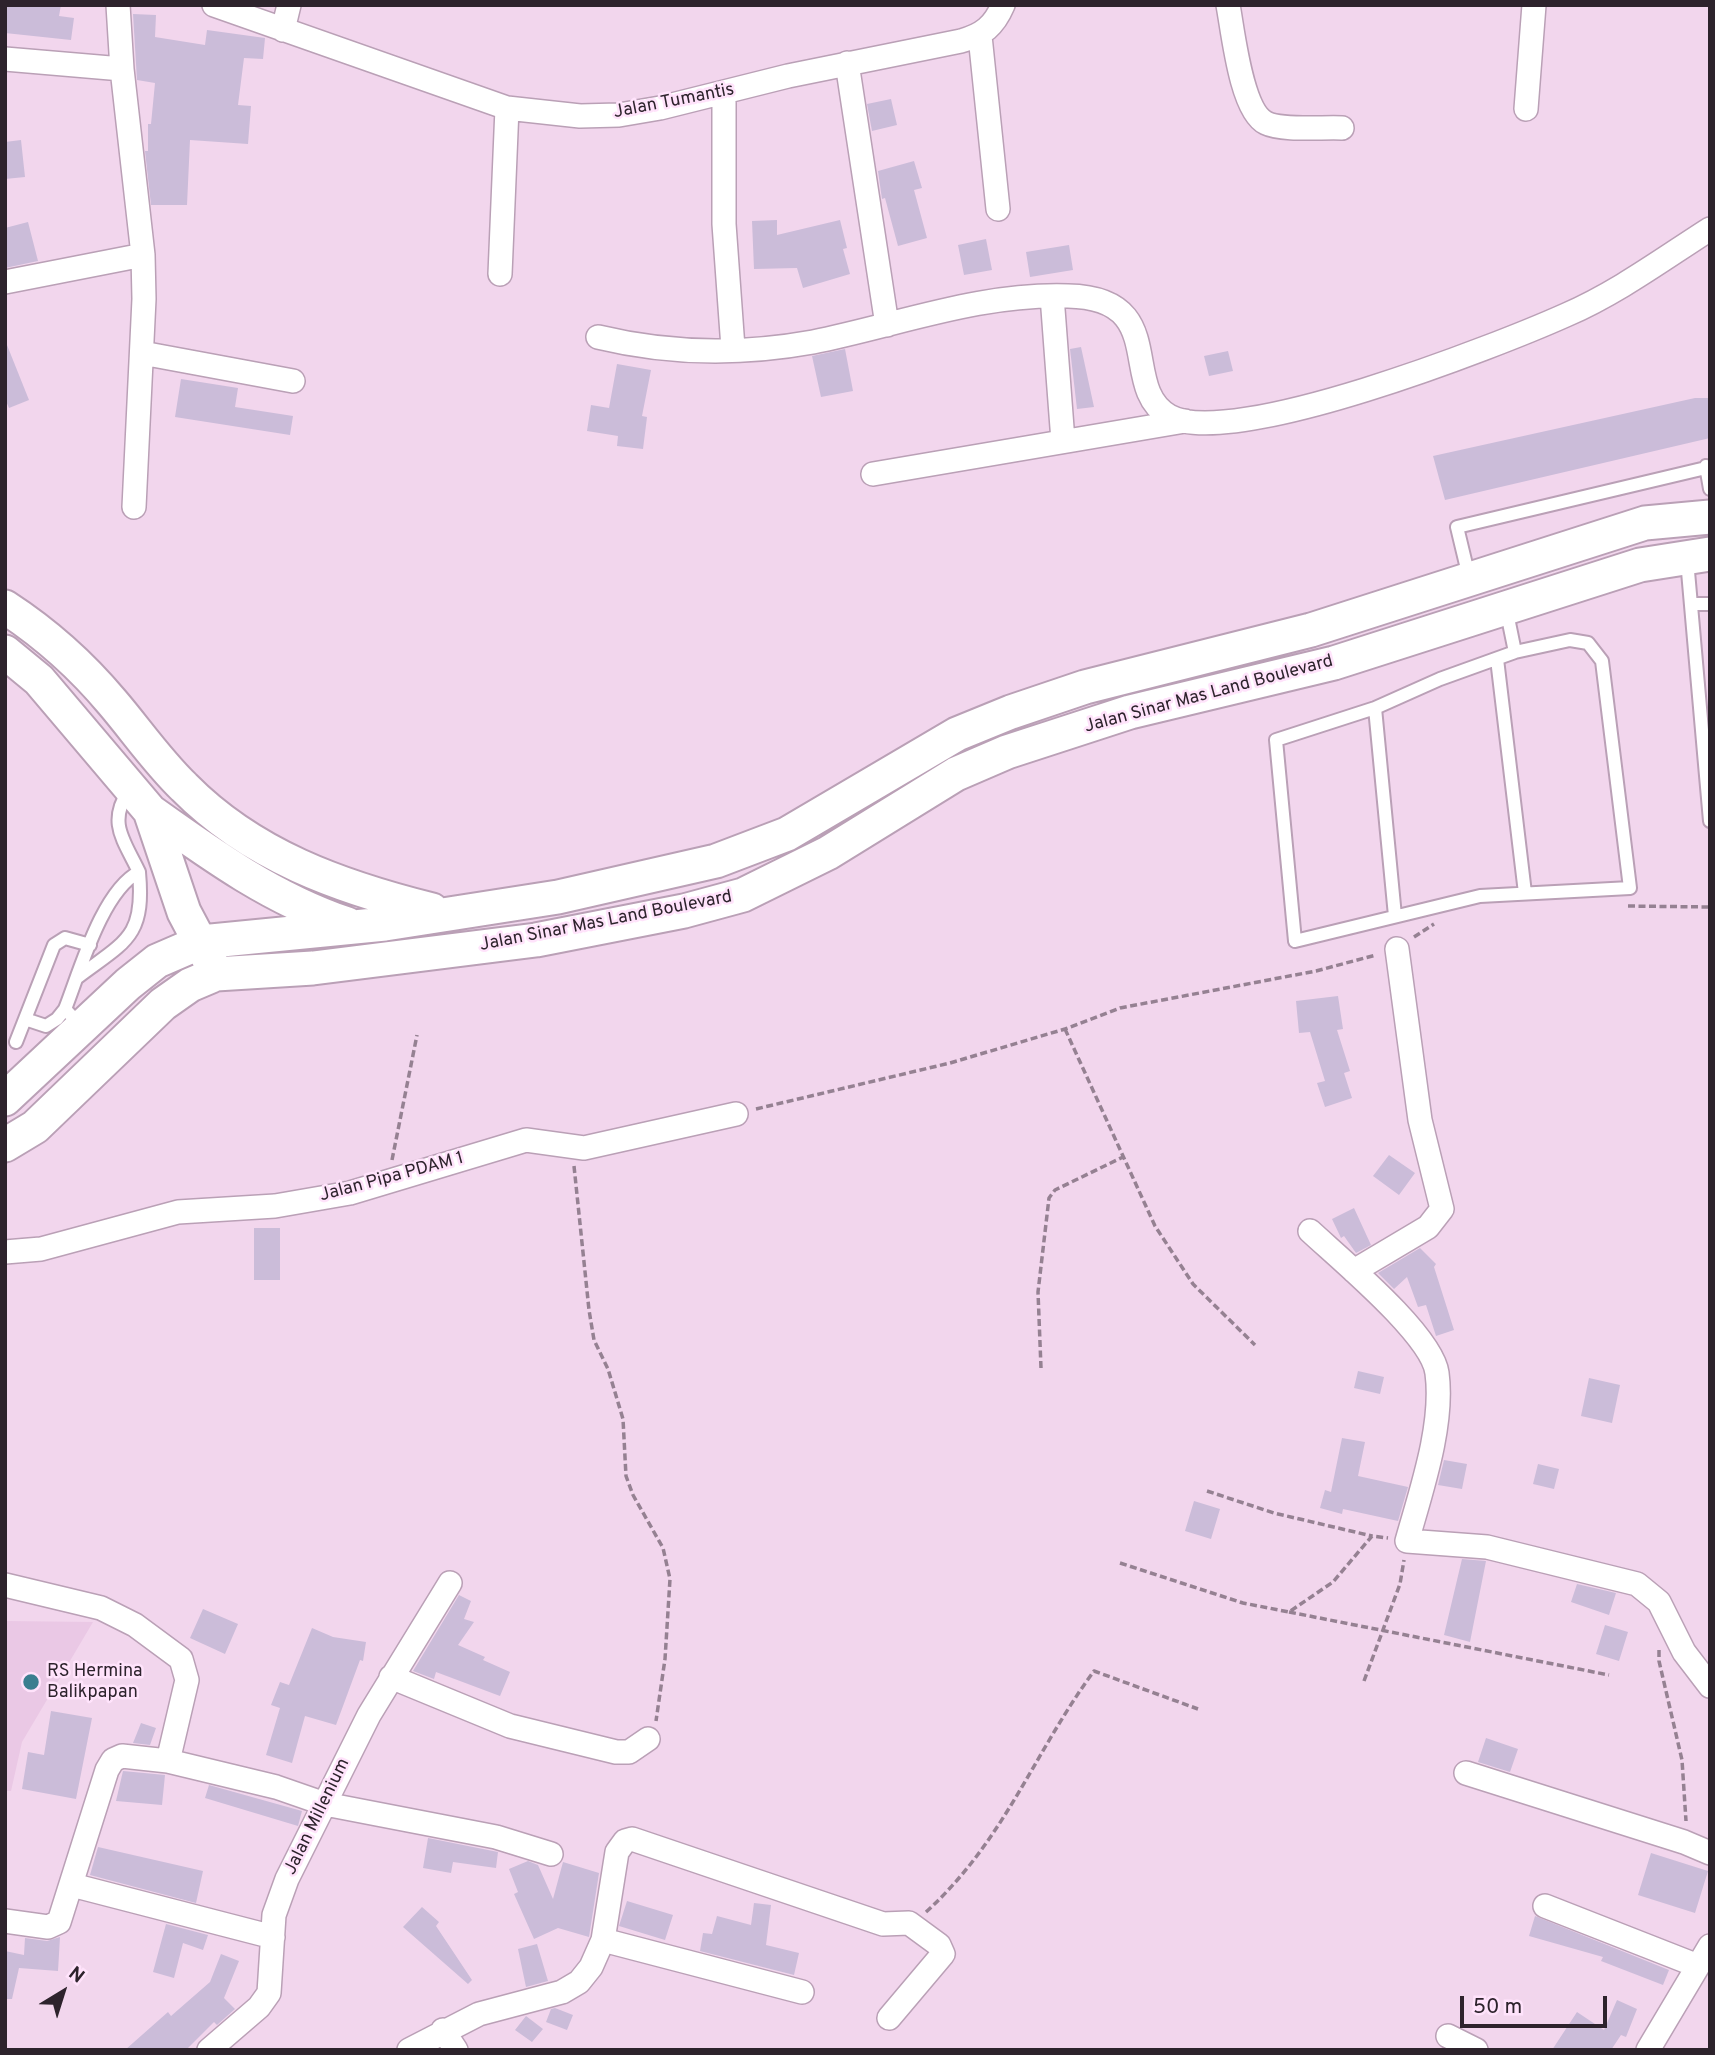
<!DOCTYPE html>
<style>
body{margin:0}
#map{position:relative;width:1715px;height:2055px;overflow:hidden;background:#f2d6ed;font-family:Overpass,sans-serif}
canvas{display:block}
.frame{position:absolute;inset:0;border:7px solid #2d232c;pointer-events:none}
.north{position:absolute;left:28px;top:1957px;width:70px;height:70px;-webkit-text-stroke:5px #ffe3fb;paint-order:stroke;rotate:38deg;font-size:19px;font-weight:700;line-height:28px;text-align:center;color:#2d232c}
.north::after{content:'';display:block;margin:auto;width:24px;height:32px;background:#2d232c;clip-path:polygon(50% 0,100% 100%,50% 72%,0 100%)}
.scale{position:absolute;left:1460px;top:1996px;width:147px;height:32px;box-sizing:border-box;border:4px solid #2d232c;border-top:0;padding-left:9px;font-size:21px;line-height:24px;white-space:nowrap;color:#2d232c;-webkit-text-stroke:5px #ffe3fb;paint-order:stroke}
</style>
<div id="map">
<canvas width="1715" height="2055"></canvas>
<div class="frame"></div>
<div class="north">N</div>
<div class="scale">50 m</div>
</div>
<script>
const g = document.querySelector('canvas').getContext('2d');
g.lineJoin = 'round';
function paint(path, color) { g.fillStyle = color; g.fill(path, 'evenodd'); }
function strokePath(path, color, width, dash) { g.strokeStyle = color; g.lineWidth = width; g.lineCap = dash ? 'butt' : 'round'; g.setLineDash(dash || []); g.stroke(path); }
function drawText(font, color, halo, rows, align = 'center') {
  g.font = font + ' Overpass,sans-serif'; g.lineWidth = 5; g.setLineDash([]); g.textBaseline = 'middle'; g.strokeStyle = halo; g.fillStyle = color; for (const [text, x, y, turn = 0] of rows) {
    g.save(); g.translate(x, y); g.rotate((+turn || 0) * Math.PI / 180); g.textAlign = isNaN(turn) ? turn : align; if (halo) g.strokeText(text, 0, 0); g.fillText(text, 0, 0); g.restore();
  }
}
const built = new Path2D(`
 M 5,1621 L 93,1622 L 22,1742 L 11,1791 L 5,1791 Z`);
const building = new Path2D(`
 M 5,5 L 61,5 L 59,16 L 74,18 L 71,40 L 5,33 Z
 M 133,14 L 156,15 L 155,37 L 205,45 L 207,30 L 265,38 L 263,59 L 244,58 L 238,105 L 251,106 L 248,144 L 190,140 L 187,205 L 151,205 L 145,151 L 148,151 L 148,124 L 151,124 L 155,83 L 137,80 Z
 M 891,99 L 897,125 L 872,131 L 867,104 Z
 M 21,140 L 25,177 L 5,179 L 5,142 Z
 M 914,161 L 922,188 L 914,190 L 927,238 L 898,246 L 885,198 L 882,199 L 878,171 Z
 M 777,220 L 777,235 L 840,220 L 847,248 L 843,249 L 850,274 L 803,288 L 797,268 L 754,269 L 752,221 Z
 M 28,222 L 38,261 L 5,268 L 5,228 Z
 M 986,239 L 992,270 L 964,275 L 958,245 Z
 M 1069,245 L 1073,270 L 1030,277 L 1026,252 Z
 M 5,340 L 29,400 L 9,408 L 5,399 Z
 M 1081,347 L 1094,407 L 1077,409 L 1070,349 Z
 M 845,349 L 853,391 L 821,397 L 812,356 Z
 M 1228,351 L 1233,371 L 1209,376 L 1204,356 Z
 M 617,364 L 651,370 L 642,416 L 647,417 L 643,449 L 617,446 L 618,436 L 587,431 L 591,405 L 609,408 Z
 M 181,379 L 238,388 L 235,407 L 293,416 L 290,435 L 175,417 Z
 M 1695,398 L 1710,398 L 1710,438 L 1445,500 L 1433,456 Z
 M 1338,996 L 1343,1029 L 1337,1030 L 1350,1071 L 1344,1073 L 1352,1098 L 1325,1107 L 1317,1083 L 1325,1081 L 1310,1032 L 1299,1033 L 1296,1001 Z
 M 1389,1155 L 1415,1173 L 1399,1195 L 1373,1176 Z
 M 1354,1208 L 1371,1245 L 1356,1253 L 1344,1236 L 1341,1238 L 1332,1219 Z
 M 254,1228 L 280,1228 L 280,1280 L 254,1280 Z
 M 1420,1248 L 1436,1264 L 1434,1267 L 1454,1330 L 1436,1336 L 1426,1305 L 1418,1307 L 1407,1277 L 1394,1289 L 1378,1273 Z
 M 1358,1371 L 1384,1377 L 1380,1394 L 1354,1388 Z
 M 1589,1378 L 1620,1385 L 1612,1423 L 1581,1416 Z
 M 1342,1438 L 1365,1442 L 1358,1476 L 1408,1487 L 1398,1521 L 1343,1509 L 1342,1514 L 1320,1508 L 1325,1490 L 1331,1492 Z
 M 1444,1460 L 1467,1464 L 1462,1489 L 1438,1485 Z
 M 1538,1464 L 1559,1469 L 1554,1489 L 1533,1484 Z
 M 1194,1501 L 1220,1509 L 1211,1539 L 1185,1531 Z
 M 1462,1559 L 1486,1561 L 1470,1642 L 1444,1635 Z
 M 1577,1584 L 1616,1593 L 1609,1615 L 1571,1602 Z
 M 459,1595 L 471,1601 L 464,1619 L 474,1622 L 458,1645 L 485,1657 L 483,1660 L 510,1672 L 500,1696 L 436,1672 L 434,1679 L 413,1671 Z
 M 203,1609 L 238,1624 L 225,1654 L 190,1638 Z
 M 1605,1625 L 1628,1632 L 1619,1661 L 1596,1654 Z
 M 312,1628 L 333,1637 L 366,1642 L 363,1661 L 360,1660 L 336,1725 L 305,1716 L 292,1763 L 266,1755 L 280,1708 L 271,1705 L 280,1682 L 289,1685 Z
 M 51,1711 L 92,1718 L 76,1799 L 22,1789 L 28,1752 L 44,1755 Z
 M 141,1723 L 156,1728 L 150,1745 L 133,1743 Z
 M 1486,1738 L 1518,1749 L 1510,1772 L 1478,1762 Z
 M 123,1771 L 165,1775 L 162,1805 L 116,1801 Z
 M 209,1785 L 302,1811 L 298,1826 L 205,1798 Z
 M 428,1838 L 498,1852 L 496,1868 L 453,1862 L 451,1873 L 423,1868 Z
 M 98,1847 L 203,1871 L 196,1903 L 90,1875 Z
 M 1651,1853 L 1708,1871 L 1695,1913 L 1638,1895 Z
 M 528,1861 L 538,1865 L 553,1899 L 563,1862 L 599,1873 L 589,1937 L 558,1928 L 534,1939 L 514,1894 L 518,1892 L 509,1869 Z
 M 627,1901 L 673,1915 L 665,1940 L 619,1926 Z
 M 754,1903 L 771,1905 L 766,1945 L 799,1953 L 794,1975 L 700,1951 L 703,1933 L 712,1934 L 717,1916 L 751,1925 Z
 M 422,1907 L 439,1922 L 436,1926 L 472,1980 L 468,1984 L 403,1927 Z
 M 1535,1916 L 1669,1970 L 1663,1985 L 1601,1961 L 1603,1957 L 1529,1936 Z
 M 166,1924 L 208,1935 L 203,1950 L 183,1943 L 174,1978 L 153,1972 Z
 M 60,1937 L 58,1971 L 19,1968 L 12,1999 L 5,1999 L 5,1951 L 24,1955 L 25,1938 L 47,1941 Z
 M 537,1944 L 548,1981 L 526,1987 L 518,1949 Z
 M 221,1954 L 239,1961 L 224,1998 L 235,2009 L 217,2025 L 214,2022 L 186,2050 L 125,2050 L 168,2012 L 171,2016 L 210,1982 Z
 M 1617,2000 L 1637,2009 L 1626,2037 L 1621,2035 L 1611,2050 L 1552,2050 L 1577,2012 L 1604,2030 Z
 M 555,2008 L 573,2015 L 567,2030 L 546,2022 L 551,2009 Z
 M 526,2016 L 543,2029 L 532,2042 L 515,2030 Z`);
const path = new Path2D(`
 M 1628,906 L 1710,907
 M 1414,937 L 1434,924
 M 1065,1029 L 1155,1226 L 1193,1284 L 1255,1345
 M 756,1109 L 950,1063 L 1065,1029 L 1120,1008 L 1316,971 L 1376,955
 M 392,1160 L 417,1035
 M 574,1166 L 589,1310 L 594,1340 L 608,1369 L 623,1419 L 626,1476 L 633,1495 L 663,1548 L 670,1579 L 665,1659 L 656,1721
 M 1041,1368 L 1038,1292 L 1049,1198 L 1055,1190 L 1123,1157
 M 1207,1491 L 1274,1513 L 1372,1536
 M 1120,1563 L 1243,1603 L 1289,1612 L 1333,1582 L 1372,1536 L 1388,1538
 M 1289,1612 L 1609,1675
 M 1659,1650 L 1659,1661 L 1682,1760 L 1686,1821
 M 1364,1681 L 1400,1584 L 1404,1560
 M 926,1912 C 1005,1840 1033,1754 1094,1671 L 1198,1709`);
const lane = new Path2D(`
 M 1706,466 L 1710,489
 M 1687,560 L 1710,821
 M 1469,577 L 1457,527 L 1710,467
 M 1691,604 L 1710,604
 M 1506,608 L 1515,652 L 1570,640 L 1588,643 L 1602,661 L 1630,888 L 1480,896 L 1295,941 L 1276,740 L 1375,708 L 1440,679 L 1515,652
 M 1497,659 L 1525,893
 M 1375,708 L 1395,916
 M 129,790 C 107,823 124,840 139,872
 M 78,977 C 126,941 145,937 139,872 C 102,891 80,971 65,1009 L 80,1025
 M 25,1019 L 46,1026 L 57,1019 L 65,1009
 M 16,1042 L 54,945 L 65,938 L 90,945`);
const street = new Path2D(`
 M 214,5 L 507,108 L 580,116 L 619,115 L 660,108 L 788,76 L 961,41 C 983,35 994,26 1003,5
 M 1228,5 C 1233,31 1241,111 1266,123 C 1282,131 1323,127 1342,128
 M 283,30 L 289,5
 M 980,36 L 998,209
 M 5,59 L 122,69
 M 847,63 L 887,325
 M 724,94 L 724,224 L 733,348
 M 1526,109 L 1534,5
 M 500,274 L 507,108
 M 5,282 L 143,255 L 122,69 L 118,5
 M 1052,296 L 1063,441
 M 598,337 C 668,354 741,355 813,342 C 898,325 980,293 1068,296 C 1171,298 1118,387 1169,416 C 1230,451 1499,345 1566,315 C 1617,293 1663,259 1710,229
 M 142,353 L 293,381
 M 873,474 L 1185,421
 M 134,507 L 144,299 L 143,255
 M 1310,1231 C 1340,1259 1432,1335 1437,1373 C 1444,1425 1421,1491 1407,1541 L 1487,1547 L 1637,1584 L 1659,1602 L 1684,1652 L 1710,1686
 M 5,1252 L 41,1249 L 178,1212 L 275,1206 L 350,1193 L 526,1140 L 584,1148 L 736,1114
 M 1354,1271 L 1428,1227 L 1442,1209 L 1420,1120 L 1397,949
 M 5,1585 L 101,1608 L 135,1625 L 181,1659 L 187,1680 L 168,1761
 M 391,1677 L 510,1726 L 616,1752 L 629,1752 L 648,1739
 M 1466,1773 L 1684,1842 L 1710,1853
 M 72,1885 L 273,1937
 M 1545,1906 L 1698,1966
 M 5,1921 L 48,1927 L 59,1922 L 107,1770 L 113,1760 L 122,1756 L 168,1761 L 276,1787 L 325,1804 L 496,1837 L 551,1854
 M 603,1940 L 617,1852 L 625,1841 L 632,1839 L 883,1924 L 909,1923 L 939,1945 L 943,1954 L 889,2018
 M 443,2030 L 456,2050
 M 1448,2036 L 1476,2050
 M 209,2050 L 259,2007 L 269,1993 L 274,1915 L 287,1879 L 369,1715 L 450,1583
 M 409,2050 L 479,2014 L 562,1992 L 579,1982 L 591,1967 L 603,1940 L 802,1992
 M 1648,2050 L 1710,1946`);
const secondary = new Path2D(`
 M 5,607 C 45,633 81,665 112,702 C 136,730 157,761 184,787 C 252,856 340,887 432,910
 M 5,652 L 39,680 L 150,811 L 184,912 L 211,963
 M 150,811 C 213,856 273,899 347,924
 M 5,1099 L 128,984 L 157,961 L 201,942 L 385,924 L 558,897 L 716,861 L 787,834 L 957,734 L 1011,712 L 1085,687 L 1311,630 L 1645,523 L 1710,517
 M 5,1145 L 35,1127 L 163,1004 L 190,985 L 216,974 L 313,968 L 536,940 L 684,911 L 743,895 L 828,853 L 956,774 L 1007,752 L 1130,712 L 1334,663 L 1640,565 L 1710,554`);
const markers = [
 [31,1682,9,"#3b7e8f"]
];
const streetNames = [
 ["Jalan Tumantis",674,102,-11],
 ["Jalan Sinar Mas Land Boulevard",1209,695,-15],
 ["Jalan Sinar Mas Land Boulevard",606,922,-11],
 ["Jalan Pipa PDAM 1",392,1178,-15],
 ["Jalan Millenium",318,1817,-64]
];
const poiNames = [
 ["RS Hermina",47,1672],
 ["Balikpapan",47,1693]
];
paint(built, '#eac8e5');
paint(building, '#cbbcd9');
strokePath(lane, '#baa0b6', 16);
strokePath(street, '#baa0b6', 26);
strokePath(secondary, '#baa0b6', 37);
strokePath(path, '#958192', 3.5, [7, 3.5]);
strokePath(lane, '#fff', 12);
strokePath(street, '#fff', 23);
strokePath(secondary, '#fff', 33);
for (const [x, y, r, color] of markers) { const dot = new Path2D(); dot.arc(x, y, r, 0, 2 * Math.PI); g.fillStyle = color; g.fill(dot); strokePath(dot, '#ffe3fb', 2.5); }
drawText('18px', '#2d232c', '#ffe3fb', streetNames);
drawText('18px', '#2d232c', '#ffe3fb', poiNames, 'left');
</script>
